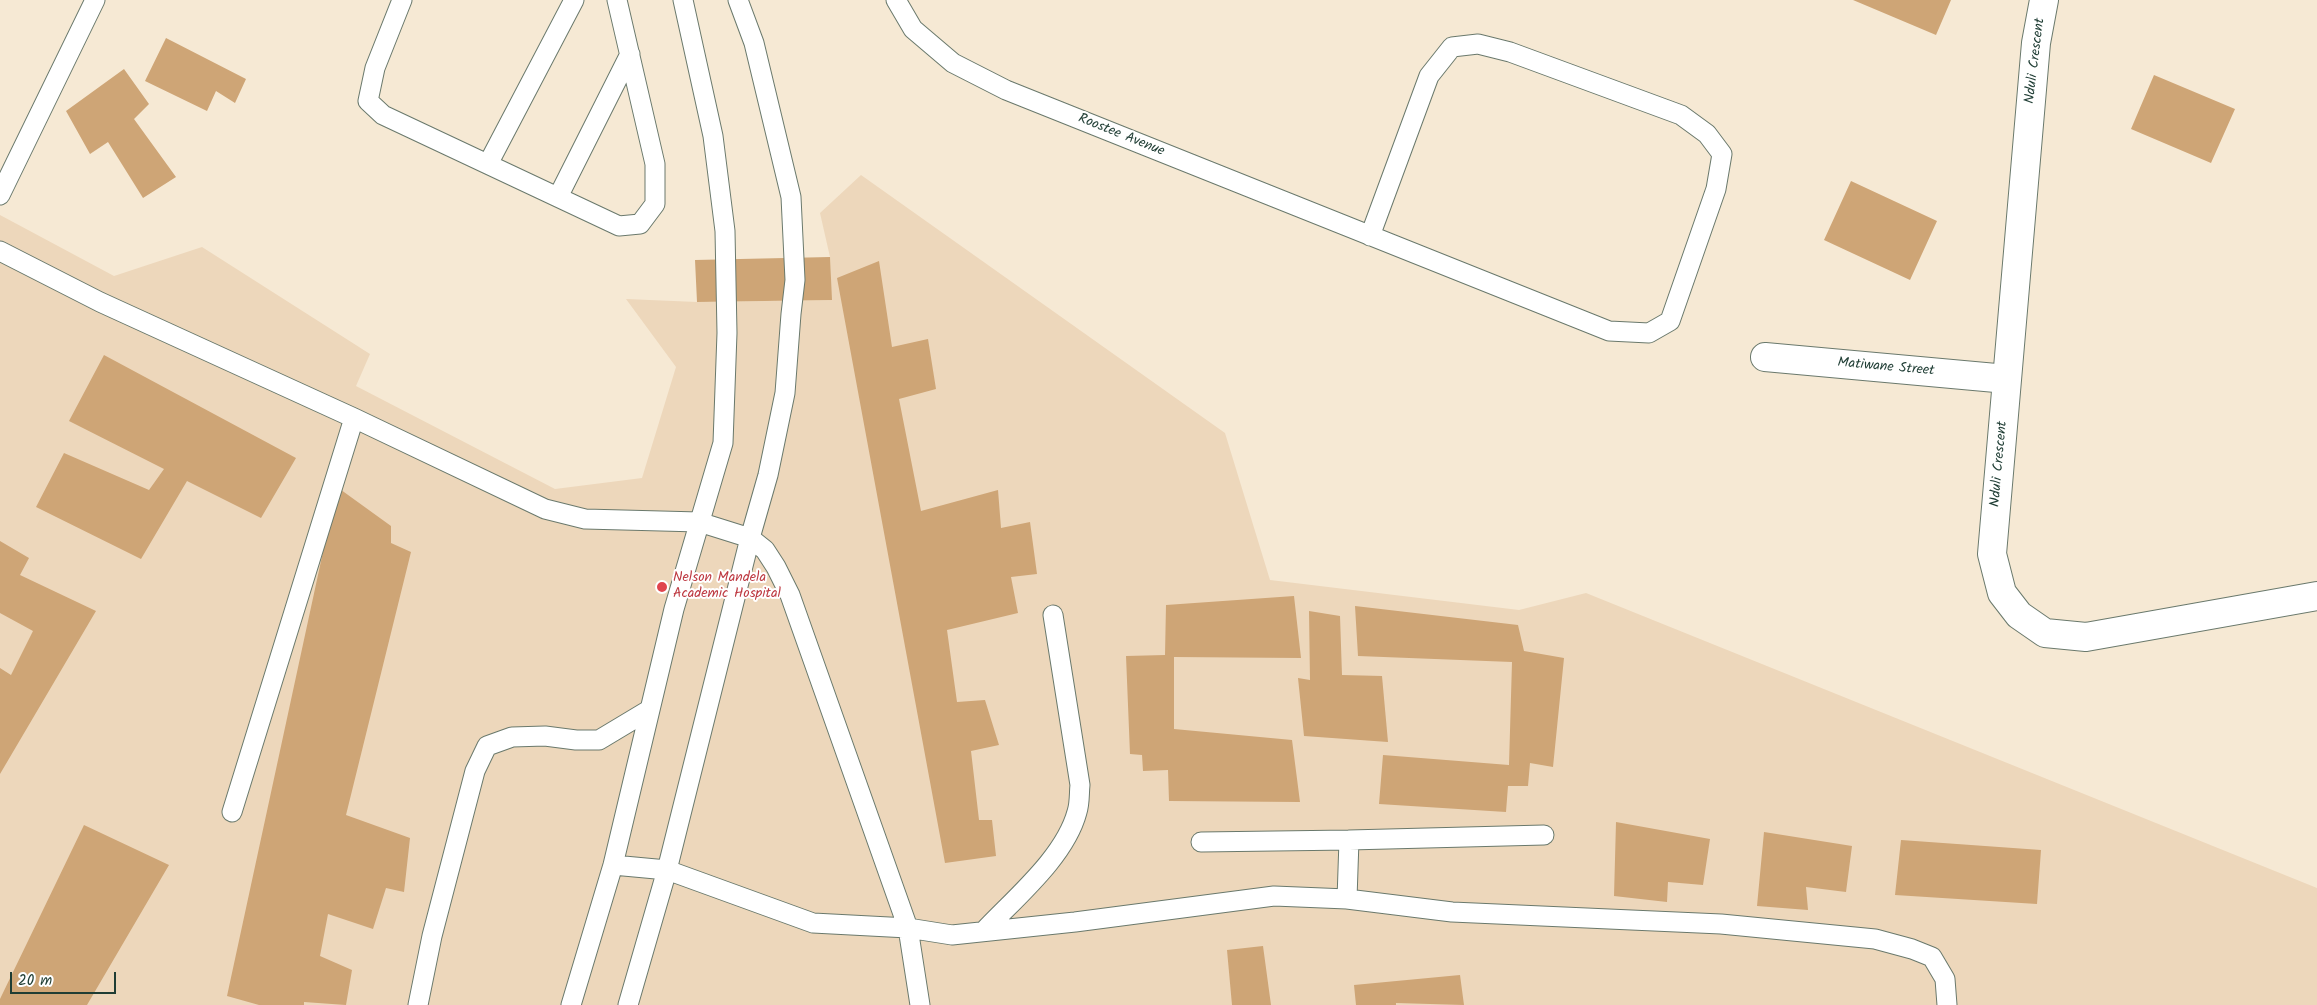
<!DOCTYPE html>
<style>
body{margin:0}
#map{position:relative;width:2317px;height:1005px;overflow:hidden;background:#f6e9d4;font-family:Kalam,sans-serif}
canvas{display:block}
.scale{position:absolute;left:10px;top:972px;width:106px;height:22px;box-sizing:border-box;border:2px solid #1f3d34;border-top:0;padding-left:6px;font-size:15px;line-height:18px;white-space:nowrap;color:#1f3d34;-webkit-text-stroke:4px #fff;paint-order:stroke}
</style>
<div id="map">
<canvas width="2317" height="1005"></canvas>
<div class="scale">20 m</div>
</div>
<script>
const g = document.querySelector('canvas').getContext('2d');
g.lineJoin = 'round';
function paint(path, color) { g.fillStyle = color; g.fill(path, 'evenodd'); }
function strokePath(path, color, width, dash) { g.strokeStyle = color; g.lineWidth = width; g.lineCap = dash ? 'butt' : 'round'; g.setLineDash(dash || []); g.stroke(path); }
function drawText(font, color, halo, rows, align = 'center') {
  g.font = font + ' Kalam,sans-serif'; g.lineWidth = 4; g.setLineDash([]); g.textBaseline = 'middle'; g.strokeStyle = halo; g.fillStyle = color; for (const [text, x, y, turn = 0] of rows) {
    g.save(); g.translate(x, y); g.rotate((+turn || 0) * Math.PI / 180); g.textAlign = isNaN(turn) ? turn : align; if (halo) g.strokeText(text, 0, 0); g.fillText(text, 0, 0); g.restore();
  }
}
const built = new Path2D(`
 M 861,175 L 1225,433 L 1270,580 L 1519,610 L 1586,593 L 2317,888 L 2317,1005 L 0,1005 L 0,215 L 114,276 L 202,247 L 370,354 L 356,386 L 555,489 L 642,478 L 676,367 L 626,299 L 697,302 L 831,300 L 830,257 L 820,213 Z`);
const building = new Path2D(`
 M 1853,0 L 1951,0 L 1936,35 Z
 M 166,38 L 246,79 L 235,103 L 216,91 L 207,111 L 145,81 Z
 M 124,69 L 149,104 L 134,119 L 176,177 L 143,198 L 108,142 L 90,154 L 66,111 Z
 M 2154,75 L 2235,109 L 2211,163 L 2131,129 Z
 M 1851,181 L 1937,221 L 1910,280 L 1824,240 Z
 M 830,257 L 832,300 L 697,302 L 695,260 Z
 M 879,261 L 892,347 L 928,339 L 936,389 L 899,399 L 921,511 L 998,490 L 1001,528 L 1030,522 L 1037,574 L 1011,577 L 1018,613 L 947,630 L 957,702 L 985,700 L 999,745 L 971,751 L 979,820 L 992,820 L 996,856 L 945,863 L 837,278 Z
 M 104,355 L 296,458 L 261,518 L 187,481 L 141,559 L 36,507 L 64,453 L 149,490 L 164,469 L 69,421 Z
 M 337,487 L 391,526 L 391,543 L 411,552 L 346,815 L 410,838 L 404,892 L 386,888 L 373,929 L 328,914 L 320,956 L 352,970 L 346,1005 L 304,1002 L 304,1005 L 259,1005 L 227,996 Z
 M 0,541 L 29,558 L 20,575 L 96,611 L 0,774 L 0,668 L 11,675 L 33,631 L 0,613 Z
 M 1294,596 L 1301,658 L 1174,657 L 1174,729 L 1292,740 L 1300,802 L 1169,801 L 1168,770 L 1143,771 L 1142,755 L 1130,754 L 1126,656 L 1165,655 L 1166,605 Z
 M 1355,606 L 1518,625 L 1524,651 L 1564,658 L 1553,767 L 1530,763 L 1528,786 L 1508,786 L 1506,812 L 1379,804 L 1383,755 L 1509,765 L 1512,662 L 1358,656 Z
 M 1309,611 L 1340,616 L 1342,675 L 1382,676 L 1388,742 L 1304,736 L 1298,678 L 1310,680 Z
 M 1616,822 L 1710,839 L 1703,885 L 1668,882 L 1667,902 L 1614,896 Z
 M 84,825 L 169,865 L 87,1005 L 0,1005 L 0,999 Z
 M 1764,832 L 1852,846 L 1846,892 L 1806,887 L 1808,910 L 1757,906 Z
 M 1901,840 L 2041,850 L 2037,904 L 1895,895 Z
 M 1263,946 L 1271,1005 L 1232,1005 L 1227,950 Z
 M 1460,975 L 1464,1005 L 1396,1003 L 1396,1005 L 1356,1005 L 1354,985 Z`);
const service = new Path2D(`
 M 402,0 L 375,68 L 368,101 L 383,115 L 619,226 L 640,224 L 655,204 L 655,164 L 617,0
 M 896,0 L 913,29 L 953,63 L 1006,90 L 1609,331 L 1649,333 L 1670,321 L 1716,189 L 1722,154 L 1707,134 L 1681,115 L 1510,52 L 1478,44 L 1452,47 L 1429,76 L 1370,236
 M 488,164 L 574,0
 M 0,195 L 95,0
 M 558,197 L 630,54
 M 0,251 L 100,302 L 354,418 L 545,509 L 585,519 L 699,522 L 750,538 L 765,550 L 776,567 L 790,595 L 908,928 L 920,1005
 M 232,812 L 354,418
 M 1201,842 L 1349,840
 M 613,865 L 667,870 L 813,923 L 908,928 L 952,935 L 1075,922 L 1274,896 L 1347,899 L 1452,912 L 1721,924 L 1875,939 L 1912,949 L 1932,957 L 1945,979 L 1947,1005
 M 1347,899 L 1349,840 L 1544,835
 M 984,931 C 1015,898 1065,857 1077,812 C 1080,803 1079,793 1080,785 L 1053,615
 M 418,1005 L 432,936 L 475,771 L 487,746 L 512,737 L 545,736 L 576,740 L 599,740 L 649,710
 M 571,1005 L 613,865 L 674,609 L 723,443 L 727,333 L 725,231 L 713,136 L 683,0
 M 628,1005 L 667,870 L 750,538 L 768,475 L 785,393 L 791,314 L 795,280 L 791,197 L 754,43 L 738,0`);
const minor = new Path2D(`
 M 2044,0 L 2036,43 L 1992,554 L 2002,593 L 2019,615 L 2045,633 L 2086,637 L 2317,596
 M 1765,357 L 2007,379`);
const markers = [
 [662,587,6,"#e0444e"]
];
const streetNames = [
 ["Nduli Crescent",2036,61,-83],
 ["Roostee Avenue",1121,136,22],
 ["Matiwane Street",1886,368,5],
 ["Nduli Crescent",2000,464,-85]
];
const healthNames = [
 ["Nelson Mandela",673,579],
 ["Academic Hospital",673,595]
];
paint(built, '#edd7bb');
paint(building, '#cea576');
strokePath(service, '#6a796c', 21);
strokePath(minor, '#6a796c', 30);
strokePath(service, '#fff', 19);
strokePath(minor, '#fff', 28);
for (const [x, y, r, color] of markers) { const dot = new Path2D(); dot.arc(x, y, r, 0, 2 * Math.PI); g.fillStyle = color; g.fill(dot); strokePath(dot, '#fff', 2); }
drawText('14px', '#1f3d34', '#fff', streetNames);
drawText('14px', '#be3a42', '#fff', healthNames, 'left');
</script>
